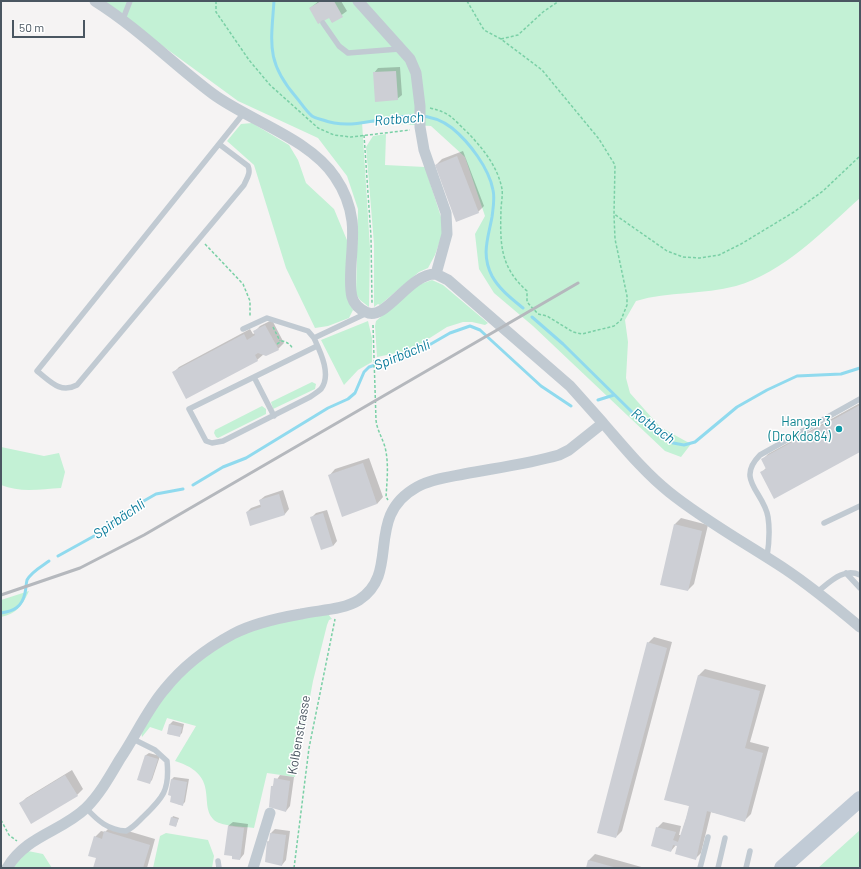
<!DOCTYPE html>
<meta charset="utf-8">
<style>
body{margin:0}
#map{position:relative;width:861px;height:869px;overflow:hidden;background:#f5f3f3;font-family:Barlow,sans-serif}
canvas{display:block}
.frame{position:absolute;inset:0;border:2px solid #4a5661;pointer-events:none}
.scale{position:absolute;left:12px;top:20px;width:73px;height:18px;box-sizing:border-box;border:2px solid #4a5661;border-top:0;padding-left:5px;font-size:12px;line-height:14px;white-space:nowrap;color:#4a5661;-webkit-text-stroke:3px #fff;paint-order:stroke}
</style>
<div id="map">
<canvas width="861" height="869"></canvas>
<div class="frame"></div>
<div class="scale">50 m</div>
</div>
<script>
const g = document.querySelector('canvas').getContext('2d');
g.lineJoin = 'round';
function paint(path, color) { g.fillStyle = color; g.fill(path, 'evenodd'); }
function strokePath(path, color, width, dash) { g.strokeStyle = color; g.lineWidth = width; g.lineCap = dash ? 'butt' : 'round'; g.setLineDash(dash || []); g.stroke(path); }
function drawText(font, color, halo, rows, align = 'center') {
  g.font = font + ' Barlow,sans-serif'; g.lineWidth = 3; g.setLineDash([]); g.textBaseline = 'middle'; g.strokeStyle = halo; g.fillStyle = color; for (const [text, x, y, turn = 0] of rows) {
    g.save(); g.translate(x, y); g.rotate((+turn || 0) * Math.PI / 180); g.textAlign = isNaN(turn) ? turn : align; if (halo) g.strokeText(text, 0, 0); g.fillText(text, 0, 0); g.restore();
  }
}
const green = new Path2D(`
 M 101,1 L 860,1 L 860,198 C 824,230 783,273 736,286 C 703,295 669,291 636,301 L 625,320 L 628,342 L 626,378 L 630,393 L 660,427 L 691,444 L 681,457 L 665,451 L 533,326 L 494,293 L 479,269 L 475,234 L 485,216 L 465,157 L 431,126 L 362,122 L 370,248 L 369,307 L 360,300 L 356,294 L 358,209 L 347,176 L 318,138 L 238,101 Z
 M 252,123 L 289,145 L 298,160 L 306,183 L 334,209 L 349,245 L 349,301 L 353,310 L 349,318 L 328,326 L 315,328 L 286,268 L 254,165 L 227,141 L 241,124 Z
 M 386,134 L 385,165 L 425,167 L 442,220 L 442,235 L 435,255 L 428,268 L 419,272 L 380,305 L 378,304 L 374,307 L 374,244 L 366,147 L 373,136 Z
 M 432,280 L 443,285 L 488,323 L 485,325 L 472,322 L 463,322 L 447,327 L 411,350 L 377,357 L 375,326 L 376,321 L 418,285 Z
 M 368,321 L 372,338 L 372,362 L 358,370 L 344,385 L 321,340 Z
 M 312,382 L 316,384 L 315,389 L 273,409 L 271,402 Z
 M 262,406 L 266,409 L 266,414 L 218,438 L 216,437 L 214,433 L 215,430 Z
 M 1,447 L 44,456 L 59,453 L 65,472 L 61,488 C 41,489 20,493 1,485 Z
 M 29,591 C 23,604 17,614 1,617 L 1,600 Z
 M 328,614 L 332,619 L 329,620 L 327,625 L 313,681 L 295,777 L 267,773 L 254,828 C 246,827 224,826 217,822 C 195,808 224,776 175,761 L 196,726 L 167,718 L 162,731 L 150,727 L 142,737 L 141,732 C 151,718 159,702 170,689 C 196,658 230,637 268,625 C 287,620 309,618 328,614 Z
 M 860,830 L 860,867 L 818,868 Z
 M 166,833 L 208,840 L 214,856 L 212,868 L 153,868 L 160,836 Z
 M 28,851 L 43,854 L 52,868 L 12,868 Z`);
const shadow = new Path2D(`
 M 319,1 L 341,1 L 347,11 L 332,22 L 329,16 L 310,8 Z
 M 400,67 L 402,95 L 397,99 L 374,73 L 378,68 Z
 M 463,151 L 484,206 L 478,212 L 436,165 L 442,159 Z
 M 272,320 L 284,343 L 278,349 L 264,354 L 257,360 L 173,373 L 179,367 L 250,329 L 253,334 L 255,333 L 254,332 L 260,326 Z
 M 860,403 L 860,451 L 761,473 L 767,467 L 762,460 L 768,454 Z
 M 369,458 L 383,497 L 377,504 L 329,476 L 335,469 Z
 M 283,490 L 289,509 L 285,514 L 251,525 L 247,512 L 251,508 L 262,504 L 260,500 L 265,496 Z
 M 327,510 L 337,541 L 333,546 L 312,517 L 316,513 Z
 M 681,518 L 708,525 L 694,584 L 688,590 L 675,524 Z
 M 654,637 L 672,642 L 622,831 L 616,837 L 648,643 Z
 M 705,669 L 766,685 L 750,742 L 769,747 L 751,814 L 745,820 L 711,812 L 701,853 L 695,859 L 676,845 L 671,851 L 657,828 L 663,822 L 681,826 L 679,835 L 681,835 L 690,806 L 665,799 L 699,675 Z
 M 173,721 L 184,724 L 182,733 L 179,736 L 168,734 L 170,724 Z
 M 149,753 L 160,756 L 152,780 L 149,783 L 138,779 L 146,755 Z
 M 72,770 L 83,789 L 77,795 L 20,804 L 26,798 Z
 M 280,775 L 294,777 L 290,806 L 286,811 L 272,787 Z
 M 174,777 L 189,779 L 185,802 L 182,805 L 177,804 L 172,779 Z
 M 173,816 L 179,818 L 176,826 L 172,818 Z
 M 233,822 L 248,824 L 244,854 L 240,859 L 233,855 L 228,826 Z
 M 111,826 L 155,839 L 147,868 L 95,868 L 97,858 L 95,837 L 101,831 L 105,832 Z
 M 275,829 L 290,831 L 286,860 L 282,865 L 268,842 L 270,839 L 271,833 Z
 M 595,854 L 645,868 L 587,868 L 589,860 Z`);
const stream = new Path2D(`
 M 274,1 C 271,44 266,62 296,97 C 301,103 306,111 312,116 C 315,118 320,119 323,120 C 365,136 413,97 452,128 C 469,142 489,168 493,190 C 495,198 493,209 492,217 C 488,239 481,254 492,276 C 499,289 512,299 523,308
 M 532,317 L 563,344 L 635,415 L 673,443 L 684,445 L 695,442 L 737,407 L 767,390 L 797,376 L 841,374 L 860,368
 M 598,400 L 614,395
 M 193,485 L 223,467 L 246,458 L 328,408 L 348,399 L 355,393 L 364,372 L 369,367 L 417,352 L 450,333 L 470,326 L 480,330 L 541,386 L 571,406
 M 58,556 L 105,530 L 142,502 L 156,494 L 183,489
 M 1,613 C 14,611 22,607 25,593 C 26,589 26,584 27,580 C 31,572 42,566 49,561`);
const building = new Path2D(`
 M 321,1 L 334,1 L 343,17 L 332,23 L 329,18 L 318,24 L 309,8 Z
 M 396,71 L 398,100 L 375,102 L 373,72 Z
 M 457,156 L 479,213 L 456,222 L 435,165 Z
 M 265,325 L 279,350 L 266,356 L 258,353 L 255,355 L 258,361 L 186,399 L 172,372 L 244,334 L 247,340 L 255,335 L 253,331 Z
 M 860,405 L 860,452 L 774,499 L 760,472 L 766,469 L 761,459 Z
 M 363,463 L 377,504 L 342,517 L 328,475 Z
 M 279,494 L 285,515 L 250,526 L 246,512 L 261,507 L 259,500 Z
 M 323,513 L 333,546 L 321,550 L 310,517 Z
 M 674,524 L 702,531 L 688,591 L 660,585 Z
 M 647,642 L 667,648 L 616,838 L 597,833 Z
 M 698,675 L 760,691 L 745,748 L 763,753 L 745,822 L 707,811 L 696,860 L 675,854 L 677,846 L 673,845 L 671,852 L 651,846 L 656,827 L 676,832 L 673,840 L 678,842 L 686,818 L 689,806 L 664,800 Z
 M 169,724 L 182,727 L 180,737 L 167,734 Z
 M 145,755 L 158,759 L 150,784 L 137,780 Z
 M 65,775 L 78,796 L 31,824 L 19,803 Z
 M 274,778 L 290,781 L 286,812 L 269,807 L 271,786 L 273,786 Z
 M 171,779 L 187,782 L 183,806 L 170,802 L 171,796 L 168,795 Z
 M 171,817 L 178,819 L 176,827 L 169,825 Z
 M 228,826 L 244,828 L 240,860 L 232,859 L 232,856 L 224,855 Z
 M 104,831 L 150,845 L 143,868 L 93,868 L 96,858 L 88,856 L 94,836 L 102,839 Z
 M 270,833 L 286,835 L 282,866 L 265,862 L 267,841 L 269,842 Z
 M 588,860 L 617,868 L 586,868 Z`);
const path = new Path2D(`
 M 216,1 L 216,12 L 249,60 L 270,85 L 318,128 L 334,135 L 351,137 L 410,130
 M 467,1 L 484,30 L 501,39 L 542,70 L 599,139 L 615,165 L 614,214 L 667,251 L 683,257 L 700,258 L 719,255 L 741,244 L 794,212 L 823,191 L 860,156
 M 501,39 L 518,35 L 543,12 L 559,1
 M 430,108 C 451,113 452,118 467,132 C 482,147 498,167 502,189 C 503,195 501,204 501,210 C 500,244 500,267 527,291 L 527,302 L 538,314 L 547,316 L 573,332 L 582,334 L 614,326 L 621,320 L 627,305 L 627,296 L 615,239 L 614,215
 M 364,135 L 371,237 L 372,303
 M 205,244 L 243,284 L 250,301 L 250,317
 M 373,325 L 376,420 C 377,430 382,437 385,447 C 389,463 387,481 386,497 L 388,500
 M 273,327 L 280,341
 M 277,344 L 282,341 C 287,342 290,344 293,349
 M 1,820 L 9,835 L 17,841
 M 294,868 L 309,748 L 335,619`);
const lane = new Path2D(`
 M 123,19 L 130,1
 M 323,23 L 339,46 L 348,53 L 399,49
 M 219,144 L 248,166 C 251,173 247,178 244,185 L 77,385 C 60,394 50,381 37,371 L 243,114
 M 243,329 L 267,318 L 308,331 L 314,338 L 367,313
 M 314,338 C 320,351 332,375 321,389 C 318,392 314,394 310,397 L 223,441 L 212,443 L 206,441 L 189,409 L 317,346
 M 254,377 L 274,416
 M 824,523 L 860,506
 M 767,557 C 769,544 770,530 768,517 C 764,492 735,480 760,455 L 860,399
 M 846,573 L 860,588
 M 817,592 C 829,583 843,567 860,575
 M 86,808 C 98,821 108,830 126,831 C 133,828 138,822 143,817 C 163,798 170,790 167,761 L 155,750 L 133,739
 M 218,861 L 219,868
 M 700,868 L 708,837
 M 718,868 L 725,838
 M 746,868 L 750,851`);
const street = new Path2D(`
 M 95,1 C 138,28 173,64 213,94 C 250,121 310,139 335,177 C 344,190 350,205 352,221 C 355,244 347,278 352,297 C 354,304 359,309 366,312 C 385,323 409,273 436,274
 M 358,1 L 410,59 L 416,73 L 420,106 L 420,127 L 424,150 L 446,213 L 447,234 L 436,274 L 448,280 L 570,386 L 603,423
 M 7,868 C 27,835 61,832 86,808 C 100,794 110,776 120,759 C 135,737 147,710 164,690 C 183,666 207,648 233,634 C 254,623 278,618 301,614 C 320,610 343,610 359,600 C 402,572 363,517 417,487 C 431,479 449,477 464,474 C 496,468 528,464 559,455 L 569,450 L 603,423 C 624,447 644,472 669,492 C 705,521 747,544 785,569 C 812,587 836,607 860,627
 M 253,868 L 270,813`);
const secondary = new Path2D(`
 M 782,868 L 860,799`);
const rail = new Path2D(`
 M 1,595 L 80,568 L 144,535 L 578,283`);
const markers = [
 [839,429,4,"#0f9aa8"]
];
const cultureNames = [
 ["Hangar 3",831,422],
 ["(DroKdo84)",831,437]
];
const streetNames = [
 ["Kolbenstrasse",299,735,-80]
];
const waterNames = [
 ["Rotbach",399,119,-5],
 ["Spirbächli",402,355,-22],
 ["Rotbach",653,426,36],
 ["Spirbächli",119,519,-34]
];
paint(green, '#c3f1d5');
paint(shadow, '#0003');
strokePath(stream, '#90daee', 3);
paint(building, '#cdcfd5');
strokePath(path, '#7ad0a6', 1.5, [3, 2]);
strokePath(lane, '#c1cad2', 5.5);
strokePath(street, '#c1cad2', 11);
strokePath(secondary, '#c1cbd6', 16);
strokePath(rail, '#b5b8bd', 3);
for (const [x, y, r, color] of markers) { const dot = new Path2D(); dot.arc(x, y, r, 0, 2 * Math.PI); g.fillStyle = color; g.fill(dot); strokePath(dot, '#fff', 1.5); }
drawText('13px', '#0d838f', '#fff', cultureNames, 'right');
drawText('13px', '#4a5661', '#fff', streetNames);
drawText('italic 14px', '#0c7c9b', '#fff', waterNames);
</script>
